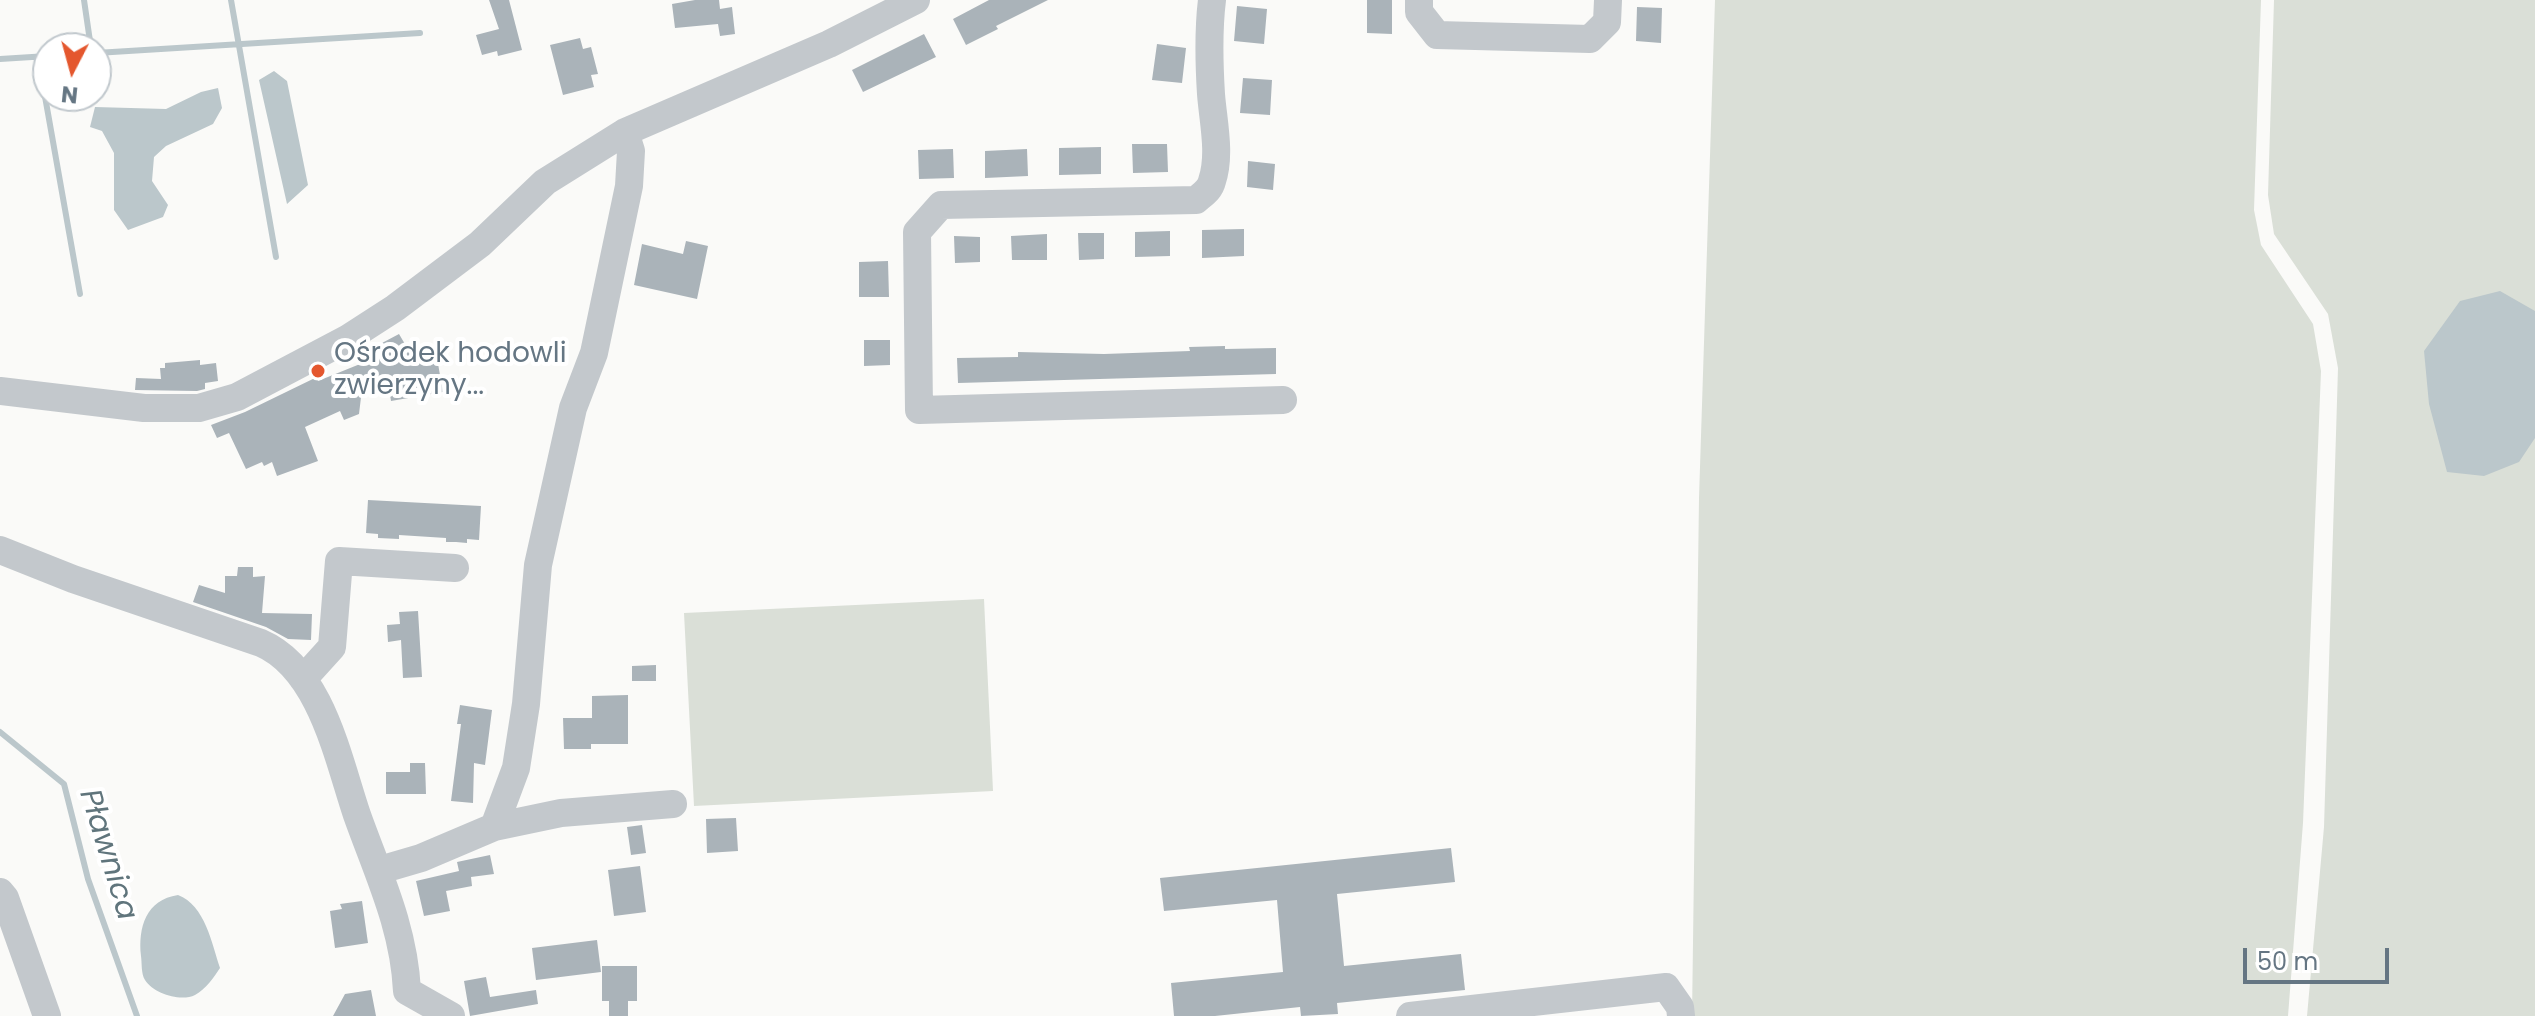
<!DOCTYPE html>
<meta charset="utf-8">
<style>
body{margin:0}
#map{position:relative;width:2535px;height:1016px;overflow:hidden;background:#fafaf8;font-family:Poppins,sans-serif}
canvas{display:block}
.north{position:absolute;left:32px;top:32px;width:80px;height:80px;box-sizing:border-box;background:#fff;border:2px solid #c1c8cd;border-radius:50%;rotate:186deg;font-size:22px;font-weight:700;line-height:32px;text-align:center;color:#657683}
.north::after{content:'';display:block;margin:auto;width:28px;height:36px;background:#e4572e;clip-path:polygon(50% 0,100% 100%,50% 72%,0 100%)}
.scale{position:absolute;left:2243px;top:948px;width:146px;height:36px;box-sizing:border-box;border:4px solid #657683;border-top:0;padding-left:10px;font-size:24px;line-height:28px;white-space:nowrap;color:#657683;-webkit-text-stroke:6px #fff;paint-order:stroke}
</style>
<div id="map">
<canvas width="2535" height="1016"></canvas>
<div class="north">N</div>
<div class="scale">50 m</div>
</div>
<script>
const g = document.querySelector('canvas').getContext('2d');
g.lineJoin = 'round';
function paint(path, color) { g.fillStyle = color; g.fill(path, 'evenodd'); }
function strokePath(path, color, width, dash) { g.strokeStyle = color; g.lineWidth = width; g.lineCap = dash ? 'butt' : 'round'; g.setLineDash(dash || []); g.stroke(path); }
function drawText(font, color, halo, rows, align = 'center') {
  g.font = font + ' Poppins,sans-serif'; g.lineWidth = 8; g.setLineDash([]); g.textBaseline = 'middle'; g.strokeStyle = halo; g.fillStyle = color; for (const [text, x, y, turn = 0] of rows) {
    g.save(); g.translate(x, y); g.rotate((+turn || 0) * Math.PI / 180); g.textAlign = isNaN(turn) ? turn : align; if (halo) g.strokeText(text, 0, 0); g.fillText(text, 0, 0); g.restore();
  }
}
const green = new Path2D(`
 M 1715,0 L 2261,0 L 2254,210 L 2261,245 L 2313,324 L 2321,371 L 2303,823 L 2288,1016 L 1692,1016 L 1699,498 Z
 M 2274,0 L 2535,0 L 2535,1016 L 2307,1016 L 2324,827 L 2338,368 L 2328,314 L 2274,234 L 2268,195 Z
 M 984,599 L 993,791 L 694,806 L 684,613 Z`);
const water = new Path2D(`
 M 274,71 L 287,81 L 308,185 L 287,204 L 259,80 Z
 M 218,88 L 222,108 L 213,124 L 166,146 L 154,157 L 152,181 L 168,205 L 163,217 L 128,230 L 114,210 L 114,153 L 102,131 L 90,127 L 95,107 L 166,109 L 201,92 Z
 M 2500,291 L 2535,311 L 2535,438 L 2519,462 L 2484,476 L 2447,472 L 2429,404 L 2424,351 L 2460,301 Z
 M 178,895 C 205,905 212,944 220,968 C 214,977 206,989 195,995 C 181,1002 154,994 145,980 C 141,974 142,963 141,956 C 138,927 146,900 178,895 Z`);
const stream = new Path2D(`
 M 84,0 L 91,48
 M 231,0 L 276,257
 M 96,53 L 420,33
 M 38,57 L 80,294
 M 0,59 L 48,56
 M 0,732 L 64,784 L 88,879 L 137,1016`);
const building = new Path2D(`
 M 489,0 L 509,0 L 522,50 L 498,56 L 497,51 L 482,55 L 476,35 L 499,29 Z
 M 695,0 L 719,0 L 720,9 L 732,7 L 735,34 L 720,36 L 718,24 L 675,28 L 672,4 Z
 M 989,0 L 1048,0 L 996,26 L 998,29 L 966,45 L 953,19 Z
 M 1367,0 L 1392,0 L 1392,34 L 1367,33 Z
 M 1237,6 L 1267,9 L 1264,44 L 1234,41 Z
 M 1637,7 L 1662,8 L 1661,43 L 1636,41 Z
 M 924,34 L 936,57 L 863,92 L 852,70 Z
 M 580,38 L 583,49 L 591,47 L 598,74 L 591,75 L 594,87 L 563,95 L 550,45 Z
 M 1157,44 L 1186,48 L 1182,83 L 1152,80 Z
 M 1243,78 L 1272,80 L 1270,115 L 1240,113 Z
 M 1132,144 L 1167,144 L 1168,172 L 1133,173 Z
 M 1101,147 L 1101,174 L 1059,175 L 1059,148 Z
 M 953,149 L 954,178 L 919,179 L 918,150 Z
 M 1027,149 L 1028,176 L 985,178 L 985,151 Z
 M 1248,161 L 1275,164 L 1273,190 L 1247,187 Z
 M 1244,229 L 1244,256 L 1202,258 L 1202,230 Z
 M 1170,231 L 1170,256 L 1135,257 L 1135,232 Z
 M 1078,233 L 1104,233 L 1104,259 L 1079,260 Z
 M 1047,234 L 1047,260 L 1012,260 L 1011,236 Z
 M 954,236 L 980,237 L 980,262 L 955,263 Z
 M 686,241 L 708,246 L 697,299 L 634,285 L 642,244 L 683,254 Z
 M 888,261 L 889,297 L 859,297 L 859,262 Z
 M 399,334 L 415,361 L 437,358 L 443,392 L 391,401 L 387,376 L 362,389 L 359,414 L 344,420 L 340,411 L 305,427 L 318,461 L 277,476 L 272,462 L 264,466 L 262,462 L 246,469 L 229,433 L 217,438 L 211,425 L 245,412 L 319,376 L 318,381 L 370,360 L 365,352 Z
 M 864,340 L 890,340 L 890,365 L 864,366 Z
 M 1225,346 L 1225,349 L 1276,348 L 1276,374 L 958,383 L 957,358 L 1018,357 L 1018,352 L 1104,354 L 1190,351 L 1189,347 Z
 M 200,360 L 200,365 L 216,363 L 218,381 L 205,383 L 205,389 L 197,391 L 135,390 L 136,378 L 161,379 L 160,368 L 165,368 L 165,363 Z
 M 368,500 L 481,506 L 479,540 L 467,539 L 467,543 L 456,542 L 446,542 L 446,538 L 399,535 L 399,539 L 378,538 L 378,534 L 366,533 Z
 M 238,567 L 253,567 L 253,577 L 265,576 L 262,613 L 312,614 L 311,640 L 288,639 L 266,627 L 193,602 L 199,585 L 225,593 L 225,576 L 237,576 Z
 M 418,611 L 422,677 L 403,678 L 401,640 L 388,642 L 387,625 L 400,624 L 399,612 Z
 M 656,665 L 656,681 L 632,681 L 632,666 Z
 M 628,695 L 628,744 L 591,744 L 591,749 L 564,749 L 563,718 L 592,718 L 592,696 Z
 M 460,705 L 492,710 L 485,765 L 474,763 L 473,803 L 451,801 L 461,724 L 457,724 Z
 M 410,763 L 425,763 L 426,794 L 386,794 L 386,772 L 410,772 Z
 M 736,818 L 738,851 L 707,853 L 706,819 Z
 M 642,825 L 646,853 L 631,855 L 627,827 Z
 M 1451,848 L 1455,882 L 1337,894 L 1344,966 L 1461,954 L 1465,990 L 1337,1003 L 1338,1014 L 1301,1016 L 1300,1007 L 1215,1016 L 1174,1016 L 1171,983 L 1283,972 L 1277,900 L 1164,911 L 1160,878 Z
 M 490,855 L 494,874 L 471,877 L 472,886 L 446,891 L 450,911 L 424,916 L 416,881 L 459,871 L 457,862 Z
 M 640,866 L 646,912 L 614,916 L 608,870 Z
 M 362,901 L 368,943 L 335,948 L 330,911 L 342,909 L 340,904 Z
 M 597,940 L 601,972 L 536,980 L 532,948 Z
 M 602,966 L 637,966 L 637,1001 L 628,1001 L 628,1016 L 609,1016 L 609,1001 L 602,1001 Z
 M 486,977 L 490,997 L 536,990 L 538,1004 L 470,1016 L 464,981 Z
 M 371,990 L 376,1016 L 333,1016 L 345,994 Z`);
const minor = new Path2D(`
 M 1212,0 C 1208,32 1209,62 1211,94 C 1213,121 1221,154 1212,181 C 1210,190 1203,194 1196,200 L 941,205 L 917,232 L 919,410 L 1283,400
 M 1419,0 L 1419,12 L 1437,35 L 1590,39 L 1607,22 L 1608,0
 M 0,391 L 144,408 L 199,408 L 237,397 L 347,339 L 395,308 L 480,244 L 545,182 L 625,132 L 829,44 L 916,0
 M 0,550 L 73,579 L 261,643 C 321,669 338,759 357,815 C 378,874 404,927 407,991 L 451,1016
 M 303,679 L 332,647 L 339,561 L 455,568
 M 494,827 L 561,813 L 673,804
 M 380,870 L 421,858 L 494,827 L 516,768 L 526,704 L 538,565 L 573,408 L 594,353 L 629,186 L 631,151 L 625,132
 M 0,892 L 5,898 L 47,1016
 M 1410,1016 L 1666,987 L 1680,1007 L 1681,1016`);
const markers = [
 [318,371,8,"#e4572e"]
];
const poiNames = [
 ["Ośrodek hodowli",334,355],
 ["zwierzyny...",334,387]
];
const waterNames = [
 ["Pławnica",107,855,73]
];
paint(green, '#dadfd7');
paint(water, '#bbc7cb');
strokePath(stream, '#bbc7cb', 6);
paint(building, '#aab3b9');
strokePath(minor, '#c3c8cc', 28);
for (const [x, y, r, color] of markers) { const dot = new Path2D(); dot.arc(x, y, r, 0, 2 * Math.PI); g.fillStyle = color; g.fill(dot); strokePath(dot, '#fff', 3); }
drawText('28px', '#657683', '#fff', poiNames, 'left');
drawText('italic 30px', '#60757c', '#fff', waterNames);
</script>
